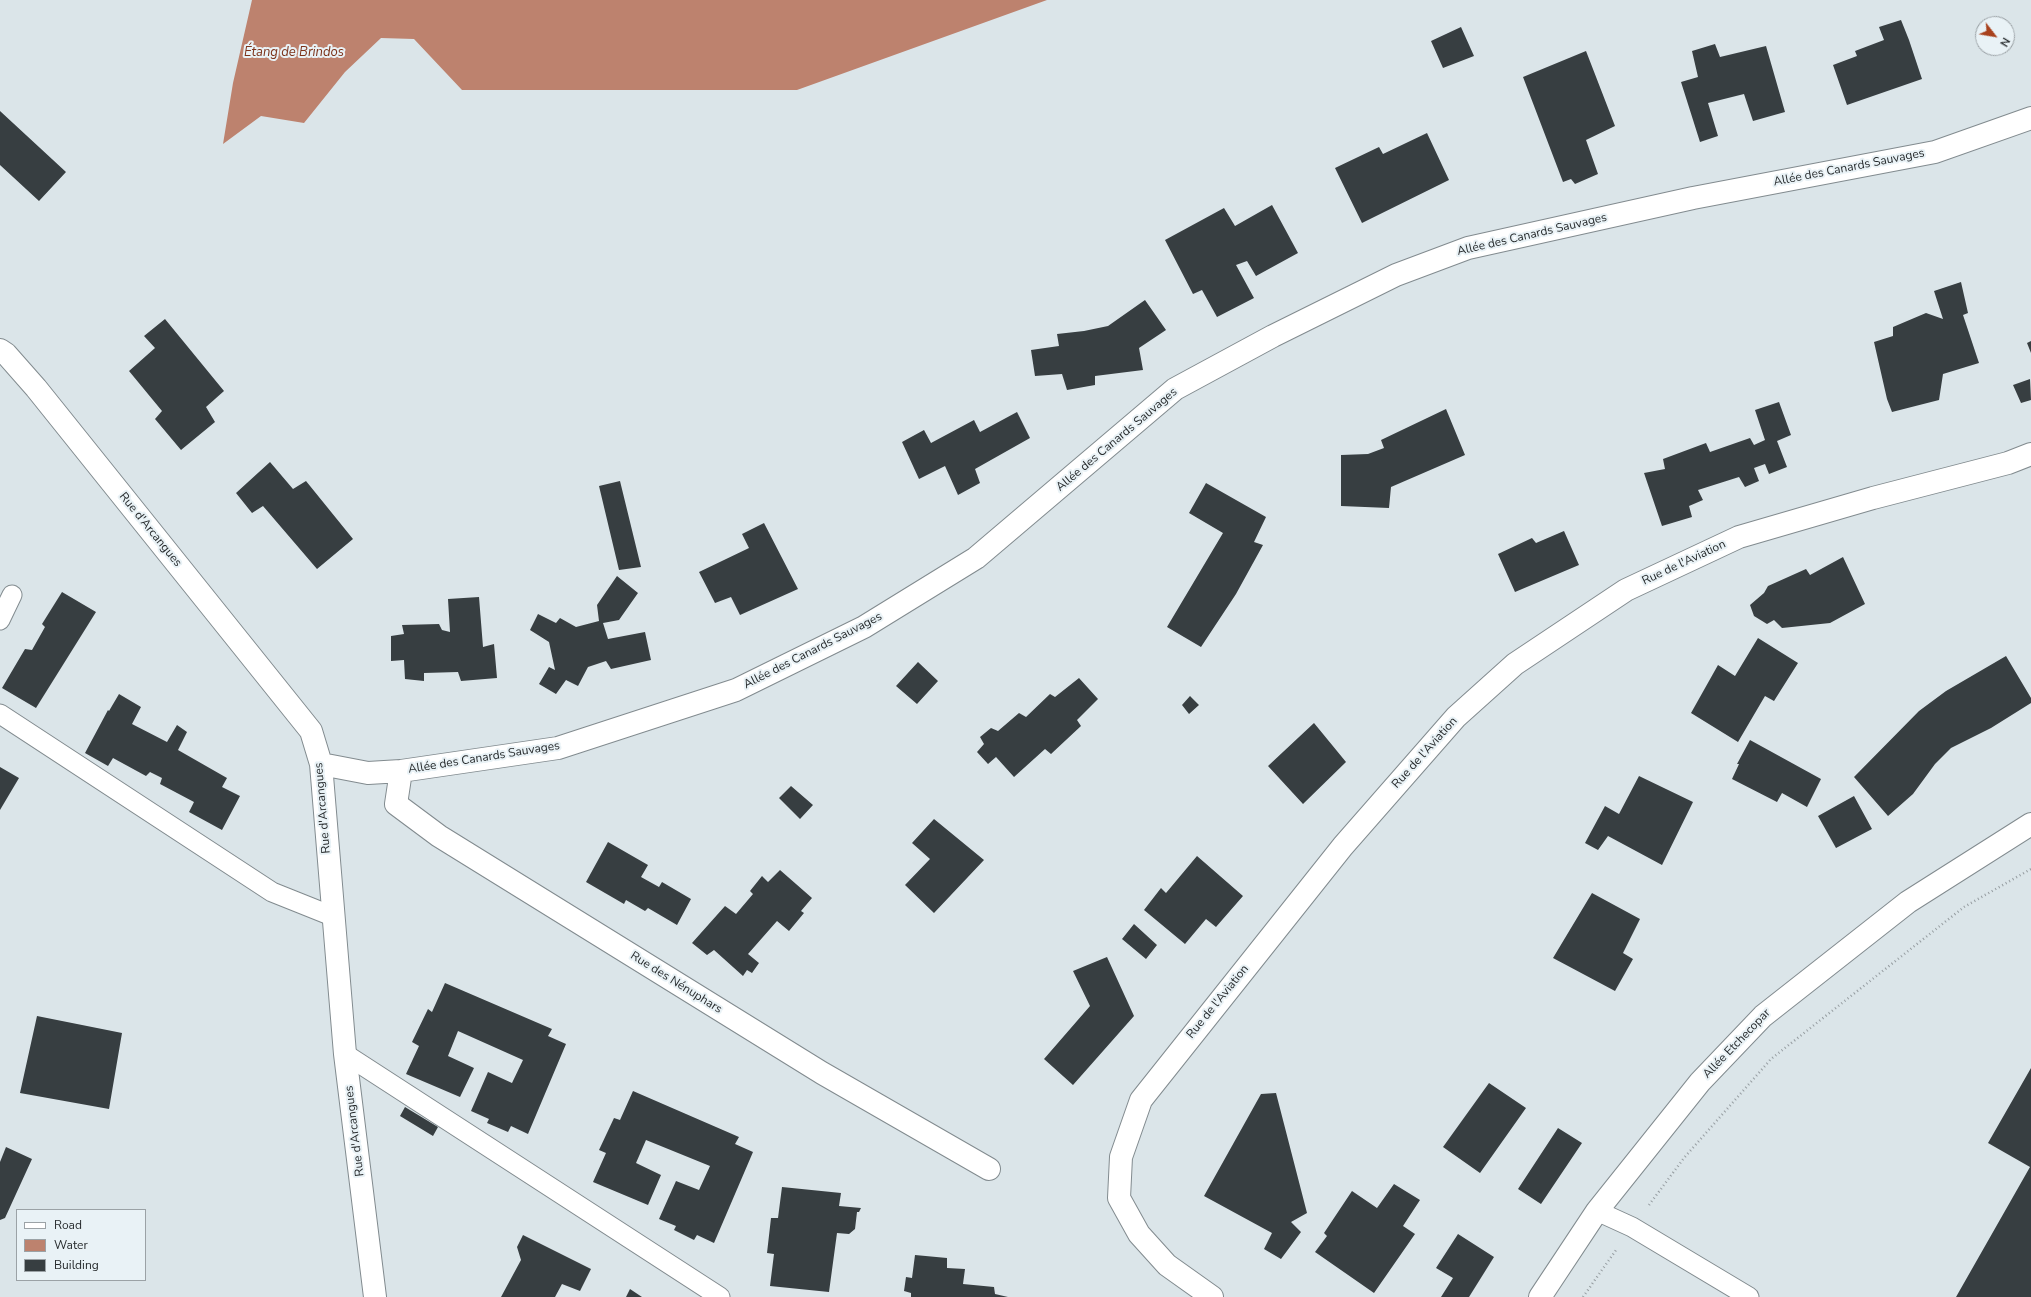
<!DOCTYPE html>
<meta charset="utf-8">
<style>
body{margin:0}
#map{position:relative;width:2031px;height:1297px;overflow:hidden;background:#dbe5e9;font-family:"Nunito Sans",sans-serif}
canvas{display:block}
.legend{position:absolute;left:16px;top:1209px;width:130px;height:72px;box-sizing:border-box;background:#e9f2f6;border:1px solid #9ba2a6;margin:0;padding:5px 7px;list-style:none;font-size:12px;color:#272b2d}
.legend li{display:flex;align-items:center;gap:8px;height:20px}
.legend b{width:20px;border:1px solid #9ba2a6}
.north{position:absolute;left:1975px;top:16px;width:40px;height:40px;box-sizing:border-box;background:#e9f2f6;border:1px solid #9ba2a6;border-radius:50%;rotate:121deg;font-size:11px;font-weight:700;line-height:16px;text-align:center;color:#272b2d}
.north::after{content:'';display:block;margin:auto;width:14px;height:18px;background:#a8411c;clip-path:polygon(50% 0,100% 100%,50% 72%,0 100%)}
</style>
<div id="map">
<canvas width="2031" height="1297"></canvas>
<ul class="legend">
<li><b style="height:5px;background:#fff"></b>Road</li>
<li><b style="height:11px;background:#bd826e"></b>Water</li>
<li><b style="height:11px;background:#373e41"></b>Building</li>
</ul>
<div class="north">N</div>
</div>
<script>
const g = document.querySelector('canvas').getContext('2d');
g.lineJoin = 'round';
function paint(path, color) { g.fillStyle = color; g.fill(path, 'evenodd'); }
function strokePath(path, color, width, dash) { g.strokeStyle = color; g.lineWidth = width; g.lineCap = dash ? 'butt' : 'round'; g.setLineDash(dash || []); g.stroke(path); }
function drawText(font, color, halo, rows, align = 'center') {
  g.font = font + ' "Nunito Sans",sans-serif'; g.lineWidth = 4; g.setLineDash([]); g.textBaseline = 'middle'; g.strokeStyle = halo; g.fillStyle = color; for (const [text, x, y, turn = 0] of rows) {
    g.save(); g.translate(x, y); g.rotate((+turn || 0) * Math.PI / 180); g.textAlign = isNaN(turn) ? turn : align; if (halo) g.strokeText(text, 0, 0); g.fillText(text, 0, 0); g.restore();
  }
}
const water = new Path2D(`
 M 252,0 L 1047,0 L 797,90 L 462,90 L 414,39 L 381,38 L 345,72 L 304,123 L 261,116 L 223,144 L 233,83 Z`);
const building = new Path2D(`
 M 1901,20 L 1909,40 L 1922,79 L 1847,105 L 1833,65 L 1857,56 L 1855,51 L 1884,40 L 1879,27 Z
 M 1461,27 L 1474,56 L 1443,68 L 1431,41 Z
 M 1715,44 L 1720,57 L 1766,46 L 1785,112 L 1753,121 L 1744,94 L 1708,103 L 1718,136 L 1700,142 L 1681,82 L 1698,77 L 1692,51 Z
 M 1586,51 L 1615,126 L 1586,140 L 1598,174 L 1575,184 L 1571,179 L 1563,182 L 1523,77 Z
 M 0,111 L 66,172 L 39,201 L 0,165 Z
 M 1427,133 L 1449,180 L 1362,223 L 1335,168 L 1379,147 L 1383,154 Z
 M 1272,205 L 1298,253 L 1256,276 L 1247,261 L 1236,265 L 1254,298 L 1217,317 L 1202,290 L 1193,294 L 1165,240 L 1224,208 L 1235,226 Z
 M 1961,282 L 1968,313 L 1963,315 L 1979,363 L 1943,374 L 1939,400 L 1892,412 L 1887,399 L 1874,342 L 1893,336 L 1893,327 L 1926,313 L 1943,319 L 1934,291 Z
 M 1145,300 L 1166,330 L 1139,348 L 1143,370 L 1095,376 L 1095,385 L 1067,390 L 1062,374 L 1035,376 L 1031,350 L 1059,346 L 1057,334 L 1084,331 L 1108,326 Z
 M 165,319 L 224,391 L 206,407 L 215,422 L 181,450 L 155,419 L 162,411 L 129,371 L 155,348 L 144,336 Z
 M 2031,341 L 2031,353 L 2027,343 Z
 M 2030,379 L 2031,400 L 2021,403 L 2013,385 Z
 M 1779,402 L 1791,435 L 1777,441 L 1787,467 L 1769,474 L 1765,464 L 1754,468 L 1759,481 L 1745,487 L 1739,477 L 1698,490 L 1703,500 L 1689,506 L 1692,517 L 1662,526 L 1644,473 L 1665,469 L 1663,459 L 1706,443 L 1710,452 L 1750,438 L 1754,445 L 1765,440 L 1755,410 Z
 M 1446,409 L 1465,455 L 1391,487 L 1389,508 L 1341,506 L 1341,455 L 1368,454 L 1384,448 L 1381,440 Z
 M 1017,412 L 1030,438 L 975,469 L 980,483 L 958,495 L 945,466 L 919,479 L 902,442 L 924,430 L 931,443 L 974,420 L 980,432 Z
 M 270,462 L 293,489 L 306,481 L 353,539 L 317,569 L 263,506 L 252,513 L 236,493 Z
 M 620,481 L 641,567 L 619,570 L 599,486 Z
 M 1206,483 L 1266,517 L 1254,542 L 1263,545 L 1236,594 L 1201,647 L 1167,627 L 1223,533 L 1189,513 Z
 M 764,523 L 798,589 L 740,615 L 731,597 L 715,603 L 699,572 L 749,548 L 742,534 Z
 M 1564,531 L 1579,565 L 1515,592 L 1498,554 L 1532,538 L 1536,543 Z
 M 1843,557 L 1865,604 L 1830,623 L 1782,628 L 1774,620 L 1767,624 L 1754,616 L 1750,605 L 1764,593 L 1768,586 L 1806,569 L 1810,575 Z
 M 617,576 L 638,593 L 619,620 L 603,623 L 608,639 L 645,632 L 651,660 L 611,669 L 606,661 L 588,667 L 578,686 L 566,680 L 556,694 L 539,684 L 549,667 L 555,670 L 549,642 L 530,630 L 538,614 L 556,623 L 560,618 L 576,627 L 599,621 L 597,605 Z
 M 62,592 L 96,612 L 36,708 L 2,688 L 25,649 L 32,650 L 45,627 L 42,624 Z
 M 479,597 L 483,647 L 494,644 L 497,678 L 461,681 L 458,672 L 424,673 L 424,681 L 405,679 L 404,660 L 391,661 L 391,636 L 404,634 L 402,625 L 439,624 L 442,630 L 450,632 L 448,599 Z
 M 1758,638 L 1798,663 L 1774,701 L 1765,696 L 1738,742 L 1691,713 L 1718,665 L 1735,676 Z
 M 2006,656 L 2031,698 L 2031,703 L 1991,728 L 1951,748 L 1935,764 L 1913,794 L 1888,816 L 1854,777 L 1919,711 L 1946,691 Z
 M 918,662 L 938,681 L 917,704 L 896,686 Z
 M 1079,678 L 1098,699 L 1077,720 L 1081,726 L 1051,754 L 1045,749 L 1014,777 L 996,757 L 988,764 L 977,752 L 984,744 L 980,737 L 991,728 L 998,731 L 1019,713 L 1026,717 L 1050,694 L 1055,697 Z
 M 119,694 L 141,707 L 132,724 L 167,742 L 177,725 L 187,732 L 178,750 L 227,778 L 222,787 L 240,796 L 222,830 L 189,812 L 194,802 L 160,784 L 162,778 L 150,772 L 146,776 L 113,758 L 108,766 L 85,753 L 108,710 L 109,711 Z
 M 1190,696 L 1199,705 L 1189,714 L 1182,705 Z
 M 1314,723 L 1346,762 L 1303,804 L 1268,766 Z
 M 1750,740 L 1821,779 L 1807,807 L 1782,793 L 1777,802 L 1732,779 L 1739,764 L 1737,764 Z
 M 0,767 L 19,778 L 0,810 Z
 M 1639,776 L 1693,802 L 1662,865 L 1608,836 L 1598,850 L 1585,843 L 1605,806 L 1619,814 Z
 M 791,786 L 813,805 L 800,819 L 779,798 Z
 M 1854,796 L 1872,829 L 1836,848 L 1818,816 Z
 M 934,819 L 984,860 L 934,913 L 905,885 L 930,859 L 912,843 Z
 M 608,842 L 648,865 L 641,877 L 659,887 L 662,882 L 691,899 L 677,925 L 648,908 L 645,911 L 626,900 L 624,904 L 586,882 Z
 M 1197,856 L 1243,896 L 1216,927 L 1206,919 L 1185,944 L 1144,910 L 1161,888 L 1166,893 Z
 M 780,870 L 812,898 L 801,911 L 804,913 L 789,931 L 777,921 L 748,954 L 759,963 L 752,973 L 747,970 L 743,976 L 714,950 L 707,955 L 692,943 L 725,906 L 736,914 L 753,894 L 750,891 L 762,876 L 768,882 Z
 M 1592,893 L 1640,919 L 1623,953 L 1633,959 L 1615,991 L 1553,958 Z
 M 1134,924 L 1157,945 L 1146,959 L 1122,939 Z
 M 1107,957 L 1134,1016 L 1073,1085 L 1044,1059 L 1090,1006 L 1073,971 Z
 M 445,983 L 552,1029 L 548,1036 L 566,1044 L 528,1134 L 511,1126 L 508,1132 L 487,1123 L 489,1119 L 471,1111 L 488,1072 L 512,1083 L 523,1060 L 458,1031 L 448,1056 L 474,1068 L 460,1097 L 406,1074 L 419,1046 L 412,1042 L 428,1009 L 432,1012 Z
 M 37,1016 L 122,1033 L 109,1109 L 20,1093 Z
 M 2031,1068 L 2031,1297 L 1956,1297 L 2030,1167 L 1988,1143 Z
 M 1489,1083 L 1526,1108 L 1480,1173 L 1443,1147 Z
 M 633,1091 L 739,1137 L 735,1144 L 753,1152 L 714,1243 L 697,1235 L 694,1240 L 674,1230 L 676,1226 L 659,1219 L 676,1181 L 699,1190 L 710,1166 L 646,1140 L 636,1163 L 661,1175 L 648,1205 L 593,1182 L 606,1153 L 599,1150 L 614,1118 L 620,1120 Z
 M 1276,1093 L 1307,1213 L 1291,1222 L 1301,1232 L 1281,1259 L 1264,1249 L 1272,1233 L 1204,1196 L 1261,1094 Z
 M 405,1107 L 438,1127 L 433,1136 L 400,1116 Z
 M 1558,1128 L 1582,1143 L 1541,1204 L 1518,1189 Z
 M 6,1147 L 32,1159 L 5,1218 L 0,1220 L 0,1162 Z
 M 1394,1184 L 1420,1200 L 1403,1226 L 1415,1234 L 1374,1293 L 1315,1252 L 1327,1236 L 1324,1233 L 1352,1191 L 1377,1208 Z
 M 782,1187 L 841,1193 L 839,1206 L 861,1208 L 859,1212 L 857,1212 L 855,1229 L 849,1234 L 837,1233 L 829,1292 L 770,1286 L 774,1254 L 767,1253 L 771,1218 L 778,1218 Z
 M 1458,1234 L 1494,1257 L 1469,1297 L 1441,1297 L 1453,1278 L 1436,1268 Z
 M 523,1235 L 591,1269 L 580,1291 L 562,1284 L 555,1297 L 501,1297 L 521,1260 L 517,1247 Z
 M 915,1255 L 947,1258 L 947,1268 L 965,1269 L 963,1284 L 994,1287 L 995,1294 L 1008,1297 L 911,1297 L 911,1293 L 904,1291 L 906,1277 L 912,1278 Z
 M 630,1289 L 642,1297 L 626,1297 Z`);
const path = new Path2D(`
 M 1649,1205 L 1684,1158 L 1771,1059 L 1964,907 L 2031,869
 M 1583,1297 L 1616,1250`);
const lane = new Path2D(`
 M 0,620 L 12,595
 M 0,714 L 272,892 L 332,916
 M 345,1054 L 720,1297
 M 1597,1211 L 1632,1227 L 1749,1297`);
const street = new Path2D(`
 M 0,350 L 6,354 L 36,388 L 311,731 L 321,764 L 345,1054 L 375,1297
 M 321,764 L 368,773 L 401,771 L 558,748 L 736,690 L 864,627 L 976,558 L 1175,389 L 1273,336 L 1396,275 L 1468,248 L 1693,198 L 1935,152 L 2031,118
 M 401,771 L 396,804 L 439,836 L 822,1073 L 989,1169
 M 1212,1297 L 1167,1265 L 1139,1234 L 1119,1198 L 1121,1157 L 1141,1100 L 1343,846 L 1456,717 L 1515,664 L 1626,590 L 1739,537 L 1873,498 L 2008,463 L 2031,454`);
const secondary = new Path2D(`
 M 1540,1297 L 1597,1211 L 1700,1082 L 1763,1016 L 1908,902 L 2031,824`);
const streetNames = [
 ["Allée des Canards Sauvages",1849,168,-11],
 ["Allée des Canards Sauvages",1532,235,-13],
 ["Allée des Canards Sauvages",1117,440,-40],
 ["Rue d'Arcangues",150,530,51],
 ["Rue de l'Aviation",1684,563,-25],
 ["Allée des Canards Sauvages",813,651,-27],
 ["Rue de l'Aviation",1425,753,-48],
 ["Allée des Canards Sauvages",484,758,-9],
 ["Rue d'Arcangues",323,808,-95],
 ["Rue des Nénuphars",676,983,32],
 ["Rue de l'Aviation",1218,1002,-51],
 ["Allée Etchecopar",1737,1044,-46],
 ["Rue d'Arcangues",355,1131,-97]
];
const waterNames = [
 ["Étang de Brindos",294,53]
];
paint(water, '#bd826e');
paint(building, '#373e41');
strokePath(lane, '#828b8f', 21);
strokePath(street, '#828b8f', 24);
strokePath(secondary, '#828b8f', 24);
strokePath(path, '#969da1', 2.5, [1, 3]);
strokePath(lane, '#fff', 19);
strokePath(street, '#fff', 22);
strokePath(secondary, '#fff', 22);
drawText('12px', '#272b2d', '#e9f2f6', streetNames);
drawText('italic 13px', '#7c3219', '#e9f2f6', waterNames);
</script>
